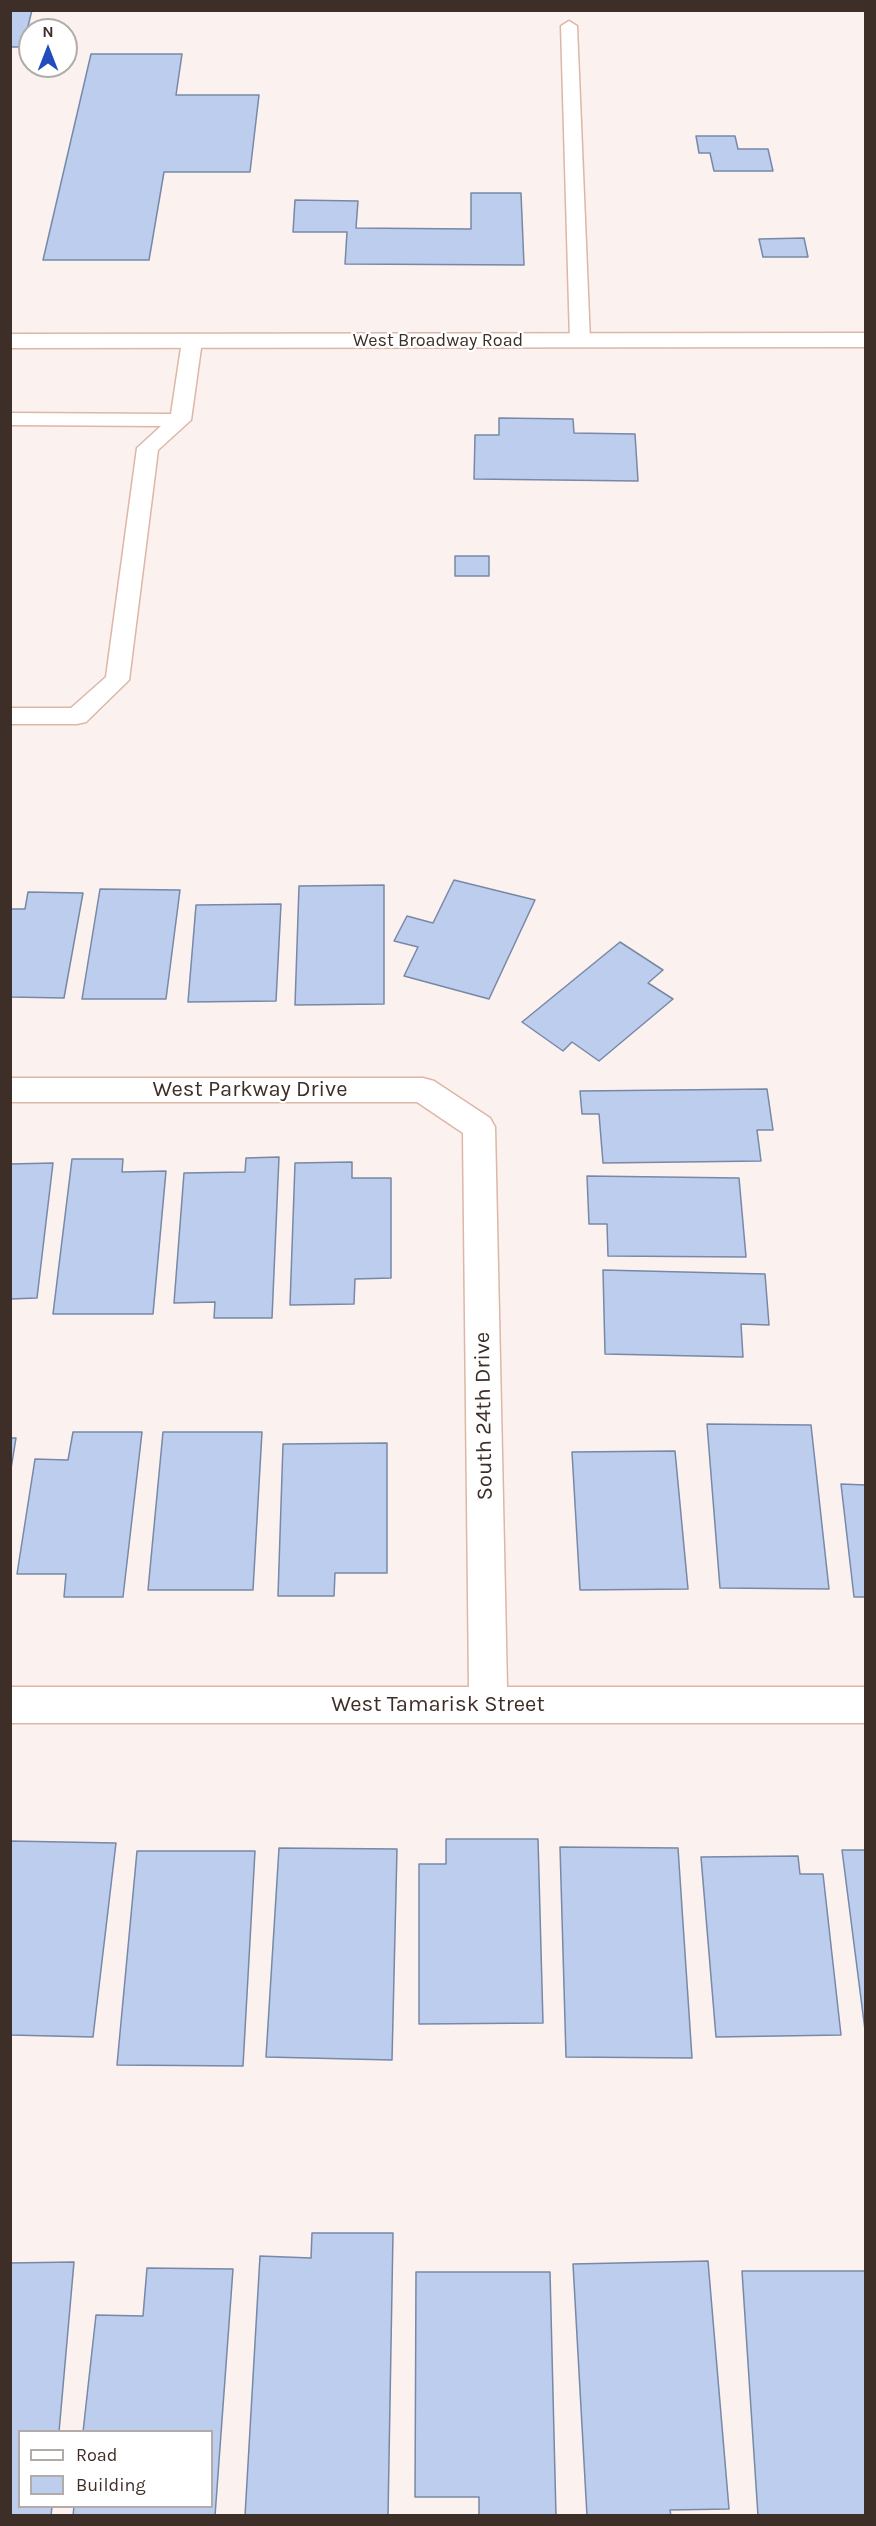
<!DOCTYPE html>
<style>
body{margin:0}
#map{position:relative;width:876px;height:2526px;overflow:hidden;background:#fbf2ef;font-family:Karla,sans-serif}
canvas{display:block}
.frame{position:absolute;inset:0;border:12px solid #3d2e27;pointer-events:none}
.legend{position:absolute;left:18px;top:2430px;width:195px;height:78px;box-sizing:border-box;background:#fff;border:2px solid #b1aba9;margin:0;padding:8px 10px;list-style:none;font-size:18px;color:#3d2e27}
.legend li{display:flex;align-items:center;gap:12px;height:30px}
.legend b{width:30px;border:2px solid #b1aba9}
.north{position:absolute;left:18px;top:18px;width:60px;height:60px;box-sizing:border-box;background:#fff;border:2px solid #b1aba9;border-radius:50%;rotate:0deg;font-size:16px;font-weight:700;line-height:24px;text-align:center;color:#3d2e27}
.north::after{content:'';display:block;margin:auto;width:21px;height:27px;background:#204dbb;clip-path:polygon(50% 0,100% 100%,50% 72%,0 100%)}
</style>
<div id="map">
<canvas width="876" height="2526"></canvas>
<div class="frame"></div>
<ul class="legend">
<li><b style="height:8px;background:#fff"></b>Road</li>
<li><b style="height:16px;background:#bccdee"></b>Building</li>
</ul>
<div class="north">N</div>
</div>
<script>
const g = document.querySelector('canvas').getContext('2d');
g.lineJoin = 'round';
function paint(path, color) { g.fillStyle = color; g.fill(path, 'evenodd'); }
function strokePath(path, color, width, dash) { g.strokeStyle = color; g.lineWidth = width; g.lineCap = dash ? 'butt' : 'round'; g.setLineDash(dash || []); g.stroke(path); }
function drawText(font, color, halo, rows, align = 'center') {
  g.font = font + ' Karla,sans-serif'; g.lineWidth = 4.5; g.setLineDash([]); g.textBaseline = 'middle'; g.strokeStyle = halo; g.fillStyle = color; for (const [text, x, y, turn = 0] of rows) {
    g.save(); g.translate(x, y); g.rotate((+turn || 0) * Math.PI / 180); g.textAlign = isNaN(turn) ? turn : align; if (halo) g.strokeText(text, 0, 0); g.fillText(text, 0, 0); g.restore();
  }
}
const building = new Path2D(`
 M 10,10 L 32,10 L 23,47 L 10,47 Z
 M 91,54 L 182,54 L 176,95 L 259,95 L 250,172 L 164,172 L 149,260 L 43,260 Z
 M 696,136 L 735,136 L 738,149 L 768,149 L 773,171 L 714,171 L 710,153 L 699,153 Z
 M 471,193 L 521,193 L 524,265 L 345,264 L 347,232 L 293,232 L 295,200 L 358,201 L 356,228 L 471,229 Z
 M 804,238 L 808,257 L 763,257 L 759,239 Z
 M 499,418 L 573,419 L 574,433 L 635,434 L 638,481 L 474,479 L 475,435 L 499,435 Z
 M 455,556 L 489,556 L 489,576 L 455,576 Z
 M 454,880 L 535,900 L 489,999 L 404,976 L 418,947 L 394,941 L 407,916 L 433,923 Z
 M 384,885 L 384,1004 L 295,1005 L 299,886 Z
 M 100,889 L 180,890 L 166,999 L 82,999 Z
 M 28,892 L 83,893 L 64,998 L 10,997 L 10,909 L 25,909 Z
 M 281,904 L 276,1001 L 188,1002 L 196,905 Z
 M 620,942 L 663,970 L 648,983 L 673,999 L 599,1061 L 572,1042 L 563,1051 L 522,1022 Z
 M 767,1089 L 773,1130 L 757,1130 L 761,1161 L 603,1163 L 599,1114 L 582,1114 L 580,1091 Z
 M 279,1157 L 272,1318 L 214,1318 L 215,1302 L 174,1303 L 184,1173 L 245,1172 L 246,1158 Z
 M 72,1159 L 123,1159 L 122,1172 L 166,1171 L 153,1314 L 53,1314 Z
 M 352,1162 L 352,1178 L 391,1178 L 391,1278 L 355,1279 L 354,1304 L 290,1305 L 295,1163 Z
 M 53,1163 L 37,1298 L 10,1299 L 10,1164 Z
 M 587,1176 L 739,1178 L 746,1257 L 608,1256 L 607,1224 L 589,1224 Z
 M 603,1270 L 765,1274 L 769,1325 L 741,1324 L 743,1357 L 605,1354 Z
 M 707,1424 L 811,1425 L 829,1589 L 720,1588 Z
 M 73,1432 L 142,1432 L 123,1597 L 64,1597 L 66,1574 L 17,1574 L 35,1459 L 68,1460 Z
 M 163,1432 L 262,1432 L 253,1590 L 148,1590 Z
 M 10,1438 L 16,1438 L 10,1475 Z
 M 387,1443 L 387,1573 L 335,1573 L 334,1596 L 278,1596 L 283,1444 Z
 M 675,1451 L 688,1589 L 580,1590 L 572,1452 Z
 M 841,1484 L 866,1485 L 866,1597 L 854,1597 Z
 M 446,1839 L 538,1839 L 543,2023 L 419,2024 L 419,1864 L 446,1864 Z
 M 10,1841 L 116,1843 L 93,2037 L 10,2035 Z
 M 560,1847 L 678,1848 L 692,2058 L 566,2057 Z
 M 279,1848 L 397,1849 L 392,2060 L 266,2057 Z
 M 842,1850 L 866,1850 L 866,2038 Z
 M 137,1851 L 255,1851 L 243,2066 L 117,2065 Z
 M 798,1856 L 800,1874 L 823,1874 L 841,2035 L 716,2037 L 701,1857 Z
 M 312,2233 L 393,2233 L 388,2516 L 245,2516 L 260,2256 L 311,2258 Z
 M 708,2261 L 729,2509 L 670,2510 L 671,2516 L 587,2516 L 573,2264 Z
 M 74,2262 L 59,2432 L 20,2432 L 20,2506 L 52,2506 L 51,2516 L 10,2516 L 10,2263 Z
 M 147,2268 L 233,2269 L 215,2516 L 73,2516 L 74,2506 L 212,2506 L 212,2432 L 83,2432 L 96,2315 L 143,2316 Z
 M 742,2271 L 866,2271 L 866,2516 L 758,2516 Z
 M 416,2272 L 550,2272 L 556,2516 L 479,2516 L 479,2497 L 415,2497 Z`);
const lane = new Path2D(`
 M 569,21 L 577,26 L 590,341 L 587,345 L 573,345 L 570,341 L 561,26 Z
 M 192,335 L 199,337 L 202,341 L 191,420 L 158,450 L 129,680 L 86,722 L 77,724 L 10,724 L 10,708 L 71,708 L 106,677 L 137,448 L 161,426 L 10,425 L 10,413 L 171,414 L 182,341 L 185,337 Z`);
const street = new Path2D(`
 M 10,1078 L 423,1078 L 434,1081 L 490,1118 L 495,1127 L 507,1687 L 866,1687 L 866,1723 L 10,1723 L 10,1687 L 469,1687 L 463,1133 L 417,1102 L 10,1102 Z`);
const secondary = new Path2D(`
 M 866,333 L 866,347 L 10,348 L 10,334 Z`);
const farStreetnames = [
 ["West Broadway Road",438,341]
];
const streetNames = [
 ["West Parkway Drive",250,1090],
 ["South 24th Drive",484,1416,-91],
 ["West Tamarisk Street",438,1705]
];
paint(building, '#bccdee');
strokePath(building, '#7888a6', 1.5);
strokePath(lane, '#ddb6a6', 3);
strokePath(street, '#ddb6a6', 3);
strokePath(secondary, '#ddb6a6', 3);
paint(lane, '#fff');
paint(street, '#fff');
paint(secondary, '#fff');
drawText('18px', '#3d2e27', '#fff', farStreetnames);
drawText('22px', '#3d2e27', '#fff', streetNames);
</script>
